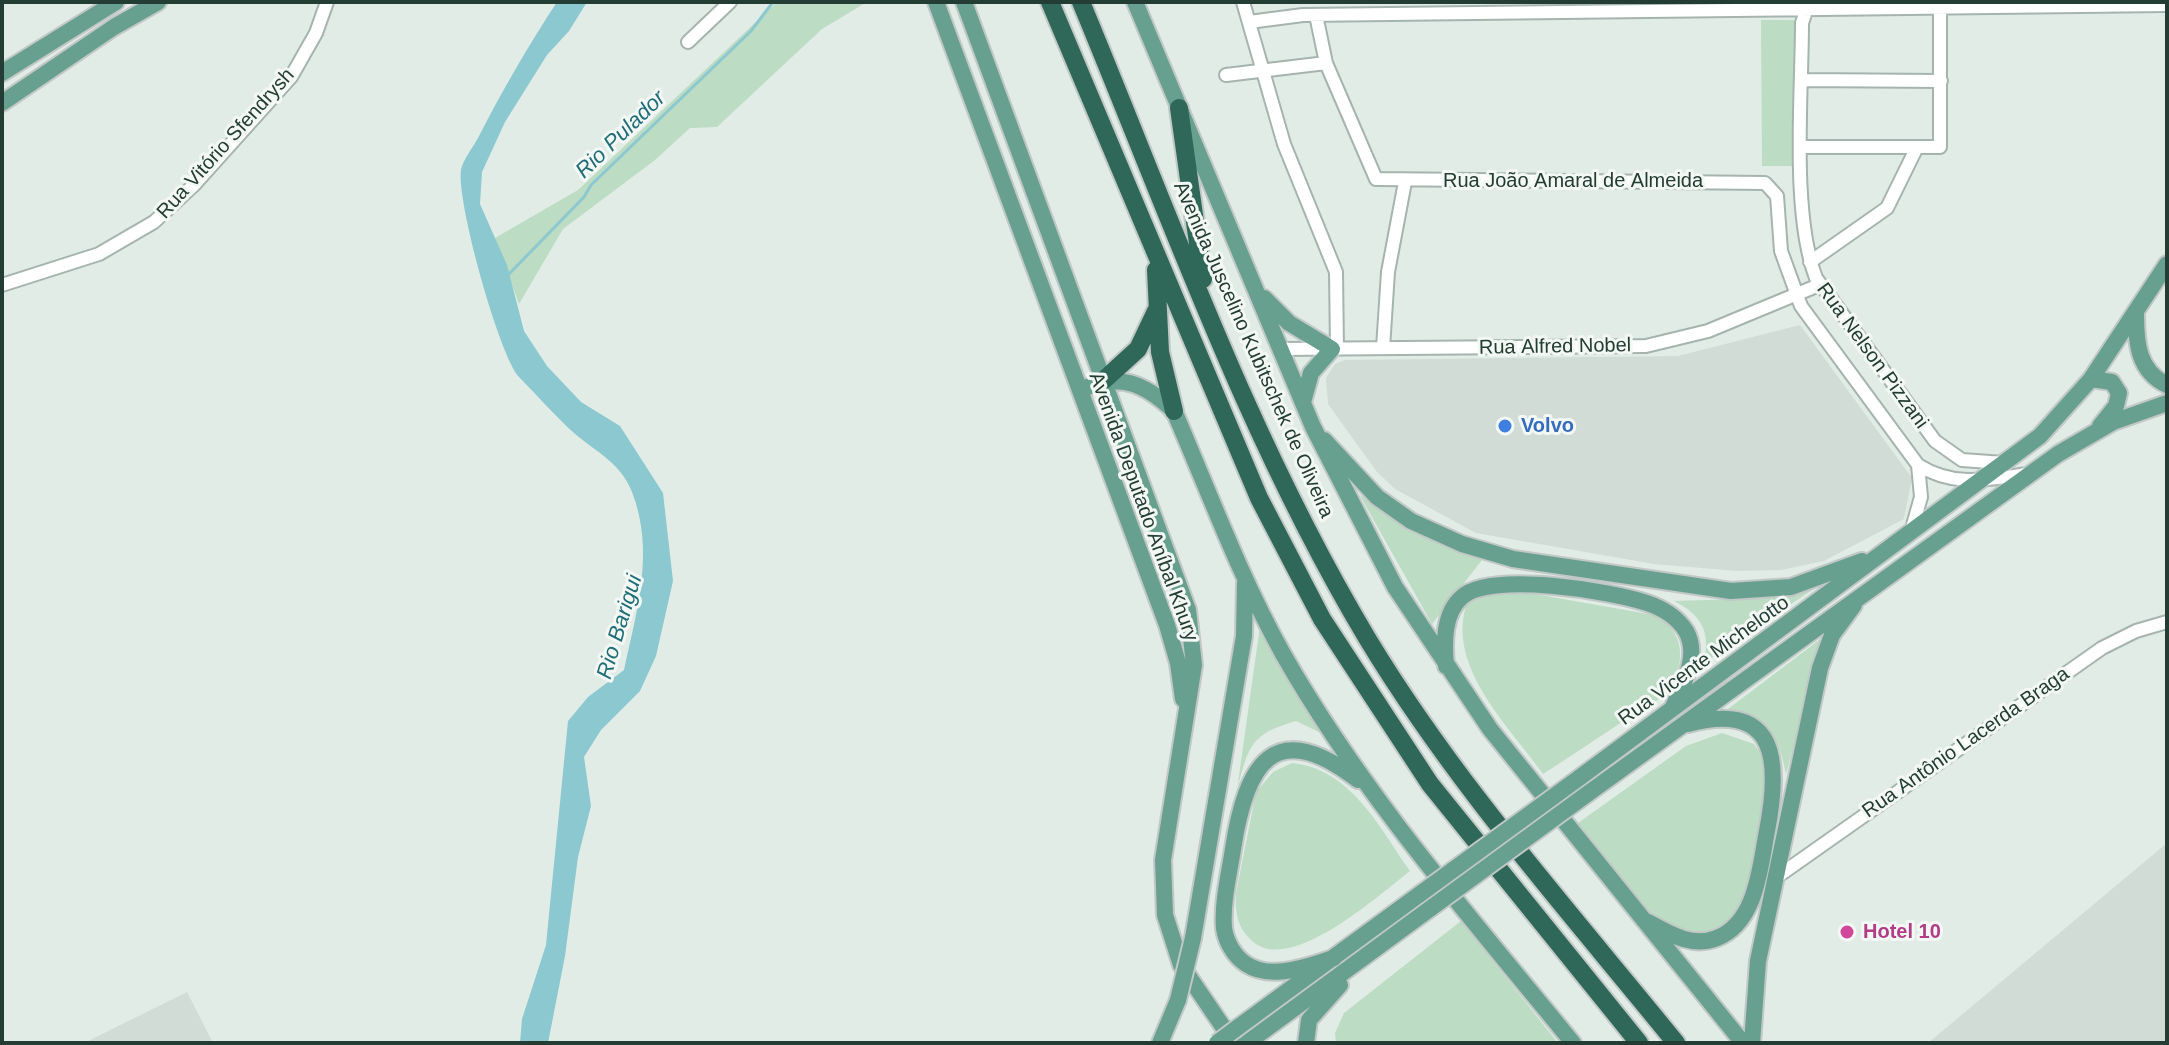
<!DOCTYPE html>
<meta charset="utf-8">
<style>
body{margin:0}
#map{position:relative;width:2169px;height:1045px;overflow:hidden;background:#e2ece7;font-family:Arial,sans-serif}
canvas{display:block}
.frame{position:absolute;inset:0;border:4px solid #233c34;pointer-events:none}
</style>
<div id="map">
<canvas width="2169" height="1045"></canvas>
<div class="frame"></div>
</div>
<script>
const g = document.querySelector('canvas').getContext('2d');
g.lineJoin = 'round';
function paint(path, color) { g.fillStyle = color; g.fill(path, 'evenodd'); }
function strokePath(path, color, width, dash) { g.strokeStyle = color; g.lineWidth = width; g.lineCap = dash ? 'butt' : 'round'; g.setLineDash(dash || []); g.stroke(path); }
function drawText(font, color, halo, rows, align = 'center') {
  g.font = font + ' Arial,sans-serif'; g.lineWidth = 6; g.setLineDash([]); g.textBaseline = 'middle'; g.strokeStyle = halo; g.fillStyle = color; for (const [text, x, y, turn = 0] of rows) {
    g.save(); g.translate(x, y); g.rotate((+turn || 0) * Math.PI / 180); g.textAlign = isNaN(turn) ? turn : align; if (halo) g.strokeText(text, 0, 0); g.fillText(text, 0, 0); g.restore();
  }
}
const built = new Path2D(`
 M 1800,325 L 1912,478 L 1904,519 L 1824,561 L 1781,570 L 1737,571 L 1654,564 L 1476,533 L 1395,489 L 1377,472 L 1328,404 L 1326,378 L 1335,364 L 1345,360 L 1678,356 Z
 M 2167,843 L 2167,1043 L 1928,1043 Z
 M 187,992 L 213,1043 L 84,1043 Z`);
const green = new Path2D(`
 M 777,2 L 867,2 L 822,29 L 717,127 L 690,128 L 655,160 L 563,229 L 519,304 L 495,238 L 578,190 Z
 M 1761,20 L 1795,20 L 1796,166 L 1762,166 Z
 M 1359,494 L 1407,530 L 1482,560 L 1432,624 Z
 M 1815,588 L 1704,663 C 1711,633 1702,615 1674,601 L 1742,599 Z
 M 1512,590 L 1654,615 C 1688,632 1687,669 1662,696 C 1654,704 1640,710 1631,716 C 1602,735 1573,755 1543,774 C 1510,727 1447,668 1466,606 L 1477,597 Z
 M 1260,626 L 1323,734 L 1296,721 C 1250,734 1249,746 1237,790 Z
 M 1823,637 L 1786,774 C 1778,732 1768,722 1728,709 Z
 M 1722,733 L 1754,744 C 1757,748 1761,754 1763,759 C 1770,779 1762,806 1759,826 C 1753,866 1745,953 1682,931 C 1636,915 1607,860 1578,823 L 1686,746 Z
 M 1292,763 C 1351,769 1379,827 1410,871 C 1380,894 1287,979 1250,939 C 1237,926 1235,912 1236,893 L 1256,792 L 1273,772 Z
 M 1461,921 L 1558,1043 L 1336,1043 L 1335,1033 L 1344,1013 Z`);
const water = new Path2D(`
 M 557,2 L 587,2 L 569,31 L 547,55 L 505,122 L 482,172 L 480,204 L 507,265 L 524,331 L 547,366 L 581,402 L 620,426 L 663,493 L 673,581 L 656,656 L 640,691 L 601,730 L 584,757 L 591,806 L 578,857 L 565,956 L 548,1043 L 520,1043 L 522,1019 L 546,945 L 568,721 L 588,697 L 624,670 C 637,610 655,551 632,492 C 621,463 596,452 574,433 C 555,416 537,395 519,377 C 499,355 456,200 461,170 C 463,160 473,147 478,138 C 502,91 528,46 557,2 Z`);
const stream = new Path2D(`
 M 509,274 L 584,197 L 591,185 L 751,31 L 773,2`);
const minor = new Path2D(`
 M 1243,2 L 1284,144 L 1336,272 L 1337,349
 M 1808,5 L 1802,23 C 1802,94 1791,213 1816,278 L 1935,441 L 1962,460 L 2004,463
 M 1316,15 L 1326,63 L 1376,179 L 1765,183 L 1777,196 L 1781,251 L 1801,306 L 1918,465 C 1955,488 1988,479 2028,474
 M 1249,22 L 1303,15 L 2167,5
 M 688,42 L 730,2
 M 1226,75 L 1326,63
 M 1802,80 L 1941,81
 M 1802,147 L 1940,147 L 1940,2
 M 1810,262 L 1887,208 L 1917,147
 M 2,285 L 99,254 L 154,222 L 194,185 L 291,77 L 316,33 L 327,2
 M 1383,348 L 1388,272 L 1405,182
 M 1280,349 L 1646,346 L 1708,331 L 1819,285
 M 1911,532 L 1921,497 L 1918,465
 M 1774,879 L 2102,648 L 2136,631 L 2167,622`);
const major = new Path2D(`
 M 936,2 L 1167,625 L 1178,663 L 1183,699
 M 964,2 L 1188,610 L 1194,665 L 1163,860 L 1165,915 L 1181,965 L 1234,1043
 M 1135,2 L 1313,427 L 1395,587 L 1490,729 L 1743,1043
 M 2,73 L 116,2
 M 2,103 L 114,27 L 158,2
 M 1264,298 L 1289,323 L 1332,349 L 1311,373 L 1303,402
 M 2136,314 C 2136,343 2138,371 2167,385
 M 2091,379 L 2112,382 L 2119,393 L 2116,406 L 2100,426
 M 1080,390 C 1120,373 1143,382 1174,411 C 1209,492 1240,577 1283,654 C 1363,795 1471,918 1573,1043
 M 1324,440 L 1377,497 L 1411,521 L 1462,544 L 1513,559 L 1731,591 L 1791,587 L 1862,561
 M 1446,666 C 1444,644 1443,613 1462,597 C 1490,571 1611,591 1647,603 C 1662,608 1677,617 1686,631 C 1700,656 1683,684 1673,707
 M 1579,778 L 2040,436 L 2091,379 L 2167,264
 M 1590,792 L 2058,454 L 2113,422 L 2167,403
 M 1648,922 C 1670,934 1692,948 1717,938 C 1757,922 1760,866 1767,831 C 1780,763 1779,700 1688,724
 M 1193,938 L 1244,636 L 1245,583
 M 1334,958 C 1307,966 1271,981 1246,964 C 1234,956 1226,942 1224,928 C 1222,902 1229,875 1233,849 C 1246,764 1274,715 1358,780
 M 1237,1028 L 1420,894
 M 1160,1043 L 1178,1000
 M 1247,1043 L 1431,908
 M 1306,1043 L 1309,1020 L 1340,985
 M 1752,1043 L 1758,961 L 1820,668 L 1832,635 L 1854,605`);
const highway = new Path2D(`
 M 1050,2 L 1259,498 L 1322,619 L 1430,784 L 1639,1043
 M 1081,2 C 1170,216 1248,439 1367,638 C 1455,784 1570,912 1676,1043
 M 1179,108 L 1203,279
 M 1156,270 L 1160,352 L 1174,411
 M 1104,380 L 1138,349 L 1156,311`);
const majorBridge = new Path2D(`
 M 1420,894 L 1579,778
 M 1431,908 L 1590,792
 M 1178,1000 L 1193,938
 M 1217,1043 L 1237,1028`);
const markers = [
 [1505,426,8,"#3f7fe0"],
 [1847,932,8,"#d1479c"]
];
const streetNames = [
 ["Rua Vitório Sfendrysh",226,144,-48],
 ["Rua João Amaral de Almeida",1573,181],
 ["Rua Alfred Nobel",1555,347,-1],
 ["Avenida Juscelino Kubitschek de Oliveira",1253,350,66],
 ["Rua Nelson Pizzani",1872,356,54],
 ["Avenida Deputado Aníbal Khury",1143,507,70],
 ["Rua Vicente Michelotto",1704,661,-36],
 ["Rua Antônio Lacerda Braga",1966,743,-35]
];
const shopNames = [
 ["Volvo",1521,426]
];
const hotelNames = [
 ["Hotel 10",1863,932]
];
const waterNames = [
 ["Rio Pulador",621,135,-44],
 ["Rio Barigui",620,627,-73]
];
paint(built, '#d1dcd6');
paint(green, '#bcdcc3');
paint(water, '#8cc8cf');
strokePath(stream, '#8cc8cf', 3);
strokePath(minor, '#a5b4ae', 16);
strokePath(major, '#c1c8c6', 20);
strokePath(highway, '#c1c8c6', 22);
strokePath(minor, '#fff', 12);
strokePath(major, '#68a08f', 16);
strokePath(highway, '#2f6859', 18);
strokePath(majorBridge, '#c1c8c6', 20, []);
strokePath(majorBridge, '#68a08f', 16);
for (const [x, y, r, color] of markers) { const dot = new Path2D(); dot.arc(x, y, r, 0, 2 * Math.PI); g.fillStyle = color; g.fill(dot); strokePath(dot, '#f3f8f5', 3); }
drawText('20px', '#233c34', '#f3f8f5', streetNames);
drawText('bold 20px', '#366cbe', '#f3f8f5', shopNames, 'left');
drawText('bold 20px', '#b23c85', '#f3f8f5', hotelNames, 'left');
drawText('italic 22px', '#1f6d77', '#f3f8f5', waterNames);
</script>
